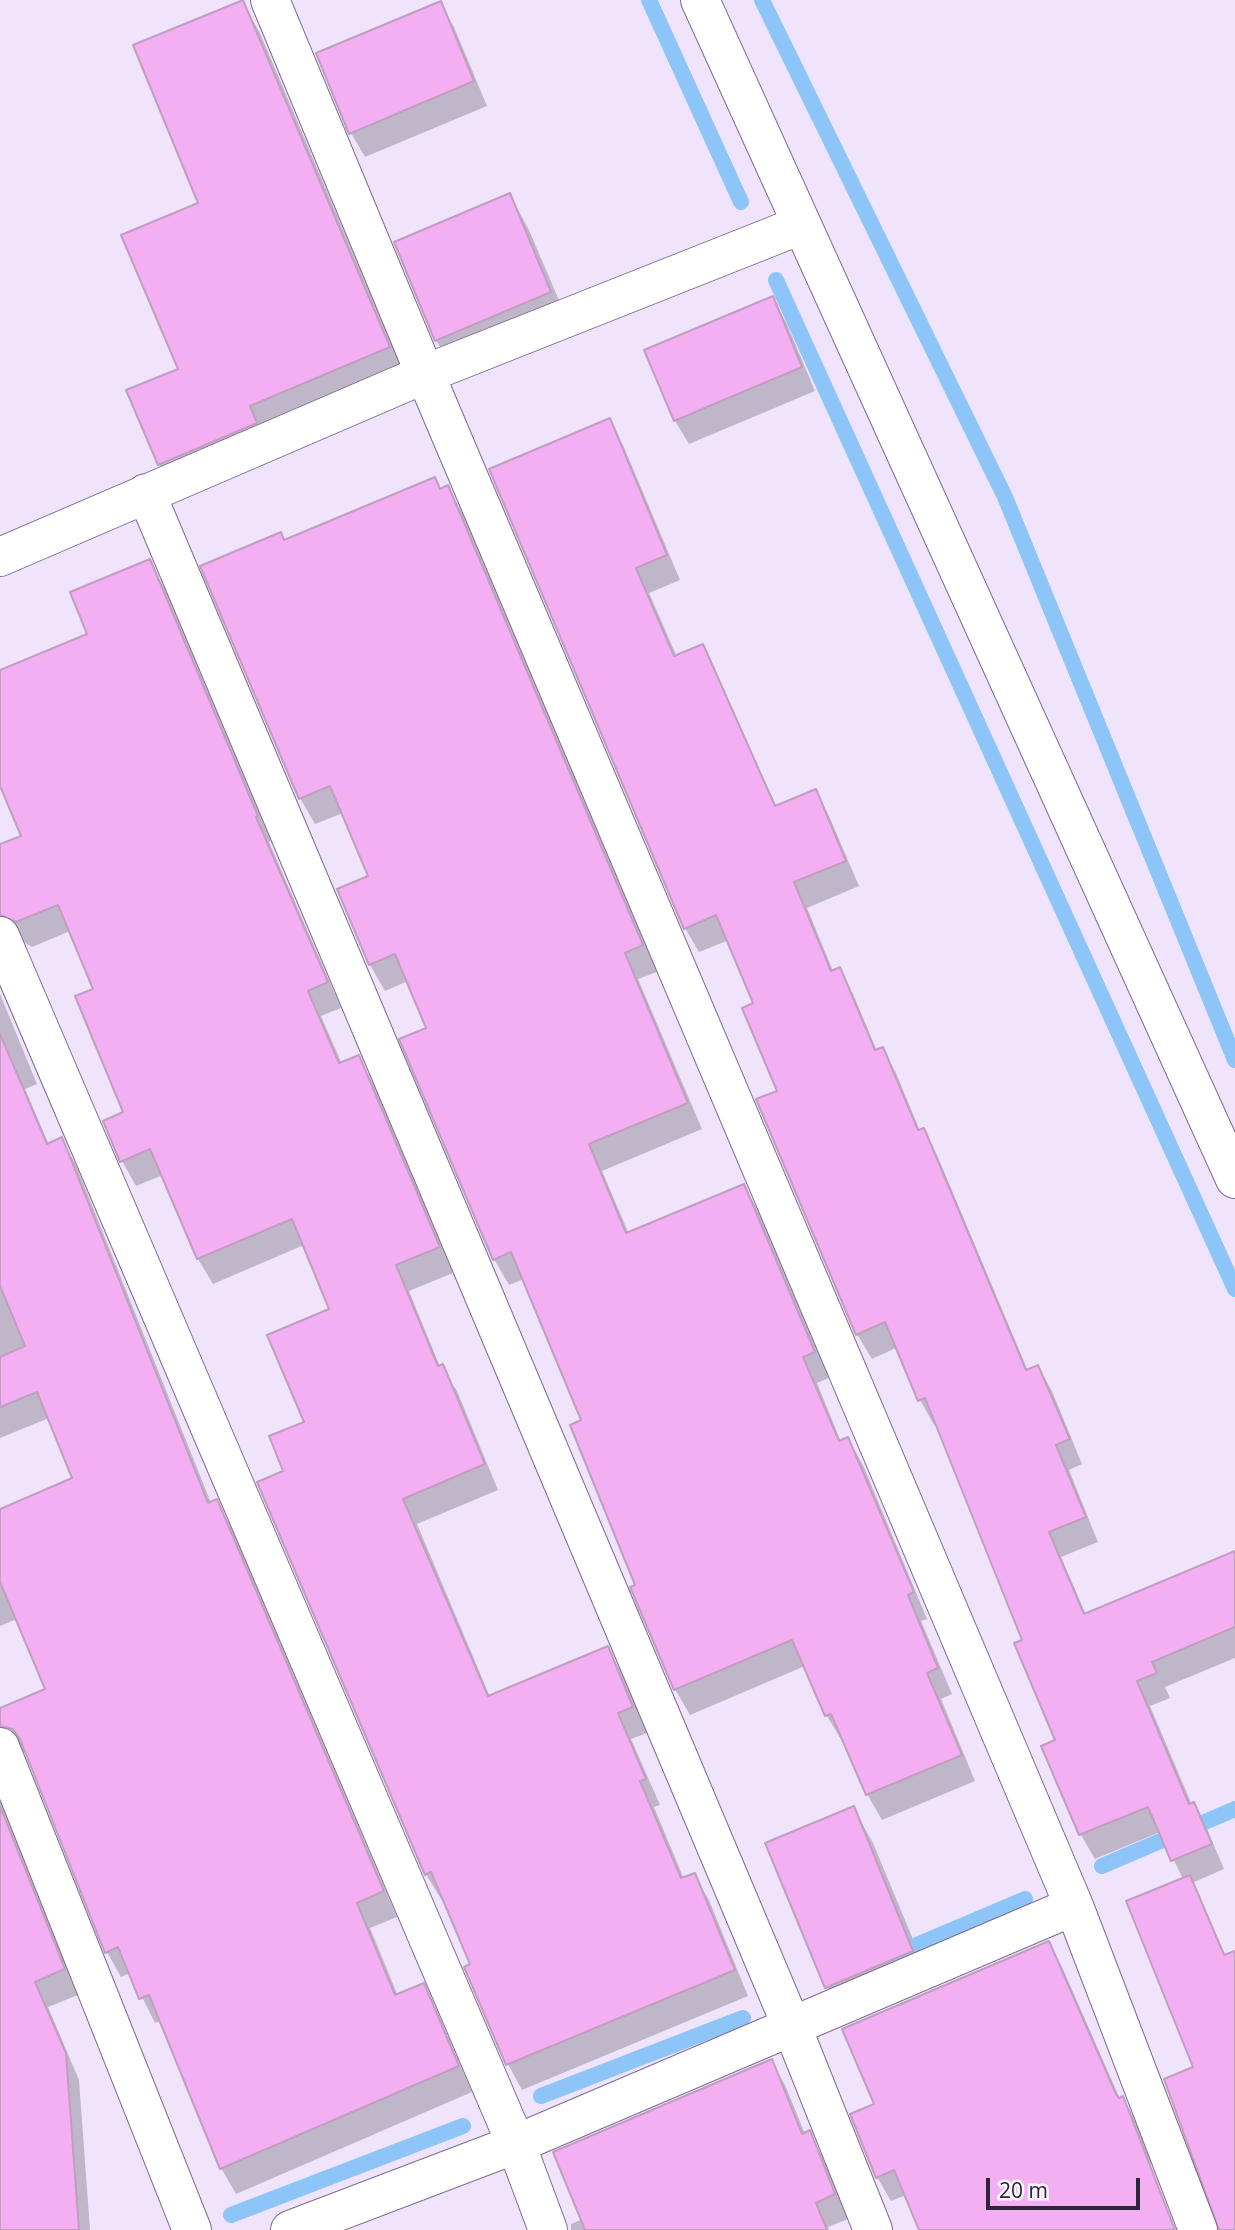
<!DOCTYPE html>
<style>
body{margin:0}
#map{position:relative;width:1235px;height:2230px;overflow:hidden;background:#f0e4fd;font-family:"Open Sans",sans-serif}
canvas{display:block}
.scale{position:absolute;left:986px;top:2178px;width:154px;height:32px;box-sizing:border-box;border:4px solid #2d2535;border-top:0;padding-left:9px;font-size:21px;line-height:24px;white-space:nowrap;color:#2d2535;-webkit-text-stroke:5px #f9f5fd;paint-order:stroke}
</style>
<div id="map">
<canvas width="1235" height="2230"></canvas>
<div class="scale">20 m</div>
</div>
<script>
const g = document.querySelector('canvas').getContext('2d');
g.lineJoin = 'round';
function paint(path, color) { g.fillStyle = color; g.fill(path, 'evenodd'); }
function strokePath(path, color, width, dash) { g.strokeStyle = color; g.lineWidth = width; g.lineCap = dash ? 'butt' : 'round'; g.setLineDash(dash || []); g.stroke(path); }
const shadow = new Path2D(`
 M 242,2 L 260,33 L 406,378 L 177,495 L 159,464 L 181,370 Z
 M 440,4 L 454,27 L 487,106 L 365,157 L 351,133 L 318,54 Z
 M 510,195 L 529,230 L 570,326 L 456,374 L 436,340 Z
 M 772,298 L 786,322 L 815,391 L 689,444 L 675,421 L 646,351 Z
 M 609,420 L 623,445 L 680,580 L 649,593 L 677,657 L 702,647 L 777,807 L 815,791 L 829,816 L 859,886 L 807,908 L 833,971 L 839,969 L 853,994 L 877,1051 L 882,1049 L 896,1073 L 920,1131 L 923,1130 L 937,1155 L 1028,1371 L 1038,1367 L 1052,1391 L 1082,1464 L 1069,1470 L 1098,1542 L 1061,1557 L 1086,1615 L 1235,1553 L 1235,1658 L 1165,1687 L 1170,1698 L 1150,1706 L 1192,1805 L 1207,1829 L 1224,1869 L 1192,1883 L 1226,1956 L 1235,1953 L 1235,2205 L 1195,2068 L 1183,1879 L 1160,1832 L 1095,1859 L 1081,1835 L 1043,1747 L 1057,1741 L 1025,1641 L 937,1424 L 934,1425 L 920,1400 L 898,1347 L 872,1359 L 857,1334 L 779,1091 L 755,1004 L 729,940 L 699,952 L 685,928 Z
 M 448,488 L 463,514 L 657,972 L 638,979 L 702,1129 L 602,1171 L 629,1234 L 744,1186 L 759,1212 L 829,1378 L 817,1383 L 841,1442 L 848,1439 L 863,1465 L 927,1619 L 921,1621 L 952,1694 L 941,1699 L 975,1781 L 882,1820 L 867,1794 L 845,1740 L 842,1741 L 827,1716 L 805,1666 L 690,1715 L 675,1689 L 583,1421 L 524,1279 L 509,1285 L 494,1259 L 428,1029 L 408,981 L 385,991 L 370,965 L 339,890 L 370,877 L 343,813 L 315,824 L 300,798 L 285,542 Z
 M 149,561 L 164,587 L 271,841 L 269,842 L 341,1008 L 321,1016 L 342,1064 L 358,1057 L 373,1083 L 453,1273 L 409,1291 L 440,1367 L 457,1391 L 498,1490 L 417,1524 L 490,1697 L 607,1648 L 622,1673 L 647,1733 L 631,1739 L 660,1805 L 654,1807 L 684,1879 L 694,1875 L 709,1900 L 748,1996 L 522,2090 L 508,2064 L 466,1968 L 472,1965 L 444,1898 L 441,1899 L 426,1874 L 286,1472 L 306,1423 L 332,1310 L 304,1245 L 213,1284 L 198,1259 L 163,1175 L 136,1186 L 122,1161 L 126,1113 L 95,990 L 70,931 L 32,947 L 19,939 L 0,946 L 0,846 L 23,837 L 0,781 L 0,672 L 89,635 Z
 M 0,994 L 37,1084 L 25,1089 L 49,1145 L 62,1140 L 76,1165 L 211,1503 L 216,1501 L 231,1527 L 397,1917 L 370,1928 L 398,1996 L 423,1985 L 437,2011 L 472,2092 L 236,2194 L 221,2168 L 161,2021 L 155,2023 L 130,1973 L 121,1977 L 107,1952 L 28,1754 L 19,1750 L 0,1757 L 0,1710 L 47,1690 L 17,1619 L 0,1626 L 0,1537 L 74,1479 L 49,1418 L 0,1438 Z
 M 0,1799 L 78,1995 L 48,2007 L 79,2080 L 90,2230 L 0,2230 Z
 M 853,1808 L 873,1843 L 932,1985 L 847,2022 L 827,1987 L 767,1844 Z
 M 1048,1943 L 1062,1967 L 1120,2099 L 1123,2098 L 1137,2123 L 1152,2163 L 1145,2166 L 1170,2230 L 921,2230 L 906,2195 L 891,2201 L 877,2177 L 876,2105 Z
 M 771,2061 L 785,2085 L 805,2134 L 809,2133 L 823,2157 L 848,2219 L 828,2227 L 829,2230 L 571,2230 L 571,2224 L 583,2219 Z`);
const stream = new Path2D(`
 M 649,0 L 741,202
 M 762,0 L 1005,497 L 1235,1060
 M 776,280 L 1235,1289
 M 1102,1866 L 1235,1809
 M 893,1955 L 1025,1899
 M 541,2096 L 743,2018
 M 231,2215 L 463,2126`);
const building = new Path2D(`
 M 243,0 L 390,347 L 250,406 L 257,423 L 158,465 L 126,390 L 178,369 L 121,235 L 198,203 L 133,45 Z
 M 441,1 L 474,81 L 349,134 L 316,53 Z
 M 510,193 L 551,292 L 435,341 L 394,242 Z
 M 773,296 L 802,367 L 674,421 L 644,350 Z
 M 610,418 L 667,555 L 636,568 L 674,656 L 703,644 L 775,806 L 816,789 L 846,861 L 794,882 L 831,971 L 840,967 L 875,1050 L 883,1047 L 918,1130 L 924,1128 L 1026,1370 L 1038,1365 L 1070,1439 L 1056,1445 L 1086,1517 L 1049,1532 L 1084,1614 L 1235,1551 L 1235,1627 L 1152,1662 L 1157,1673 L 1137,1681 L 1189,1804 L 1194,1802 L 1212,1844 L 1171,1861 L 1148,1807 L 1079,1835 L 1041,1746 L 1055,1740 L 1014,1643 L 1022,1640 L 925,1398 L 918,1401 L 885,1322 L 856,1335 L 756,1099 L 777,1091 L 742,1008 L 753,1003 L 716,915 L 684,929 L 489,469 Z
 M 435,477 L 440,489 L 448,485 L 643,945 L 625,953 L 688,1103 L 589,1144 L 626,1233 L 744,1184 L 815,1352 L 803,1357 L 839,1441 L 848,1437 L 914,1592 L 908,1595 L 938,1668 L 927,1673 L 962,1755 L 866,1795 L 831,1714 L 825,1716 L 792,1640 L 674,1690 L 630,1587 L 635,1585 L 570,1425 L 581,1420 L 511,1252 L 493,1260 L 399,1039 L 426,1028 L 395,954 L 369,965 L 337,889 L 368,876 L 330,786 L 299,799 L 200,566 L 281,532 L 284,540 Z
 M 150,559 L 258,816 L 256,817 L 328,982 L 308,991 L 339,1063 L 359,1055 L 440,1247 L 396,1265 L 438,1366 L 443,1364 L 485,1464 L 403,1499 L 488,1696 L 608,1646 L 633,1707 L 618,1713 L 646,1779 L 640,1781 L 681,1878 L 695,1873 L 735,1970 L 506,2065 L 464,1967 L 470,1964 L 431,1872 L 425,1875 L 257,1482 L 283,1471 L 269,1436 L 304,1422 L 267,1335 L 329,1309 L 292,1219 L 197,1259 L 150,1149 L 120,1162 L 103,1121 L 123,1112 L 75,996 L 93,989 L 58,905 L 16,922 L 0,915 L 0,844 L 21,836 L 0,786 L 0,670 L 87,634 L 70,592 Z
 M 0,1034 L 47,1144 L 62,1137 L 208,1503 L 217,1499 L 384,1891 L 357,1903 L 395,1995 L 424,1983 L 459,2066 L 220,2169 L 149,1995 L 139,1999 L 118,1947 L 105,1953 L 20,1739 L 13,1729 L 0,1726 L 0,1708 L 45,1689 L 0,1582 L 0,1509 L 72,1478 L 37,1392 L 0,1407 L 0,1357 L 25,1346 L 0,1286 Z
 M 0,1806 L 65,1969 L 35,1982 L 66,2053 L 79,2230 L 0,2230 Z
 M 854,1806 L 913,1951 L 825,1988 L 765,1843 Z
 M 1190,1875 L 1224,1955 L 1235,1951 L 1235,2230 L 1219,2230 L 1164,2079 L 1193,2067 L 1126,1901 Z
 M 1049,1941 L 1116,2094 L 1119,2098 L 1123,2096 L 1175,2230 L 919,2230 L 894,2170 L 876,2178 L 850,2114 L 874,2104 L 842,2029 Z
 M 772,2059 L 802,2134 L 810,2130 L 835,2194 L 816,2203 L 827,2230 L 585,2230 L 553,2152 Z`);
const minor = new Path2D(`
 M 270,0 L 425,374 L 1074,1906 L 1198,2230
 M 700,0 L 1235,1179
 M 146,493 L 792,2027 L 873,2230
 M 0,557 L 425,374 L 801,225
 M 0,936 L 516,2144 L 548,2230
 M 0,1747 L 192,2230
 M 290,2230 L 516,2144 L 1074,1906`);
paint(shadow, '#0003');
strokePath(stream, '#8dc5f9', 16);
paint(building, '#f4aff2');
strokePath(building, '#c09ebf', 2);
strokePath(minor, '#7e6b90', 40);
strokePath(minor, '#fff', 38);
</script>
